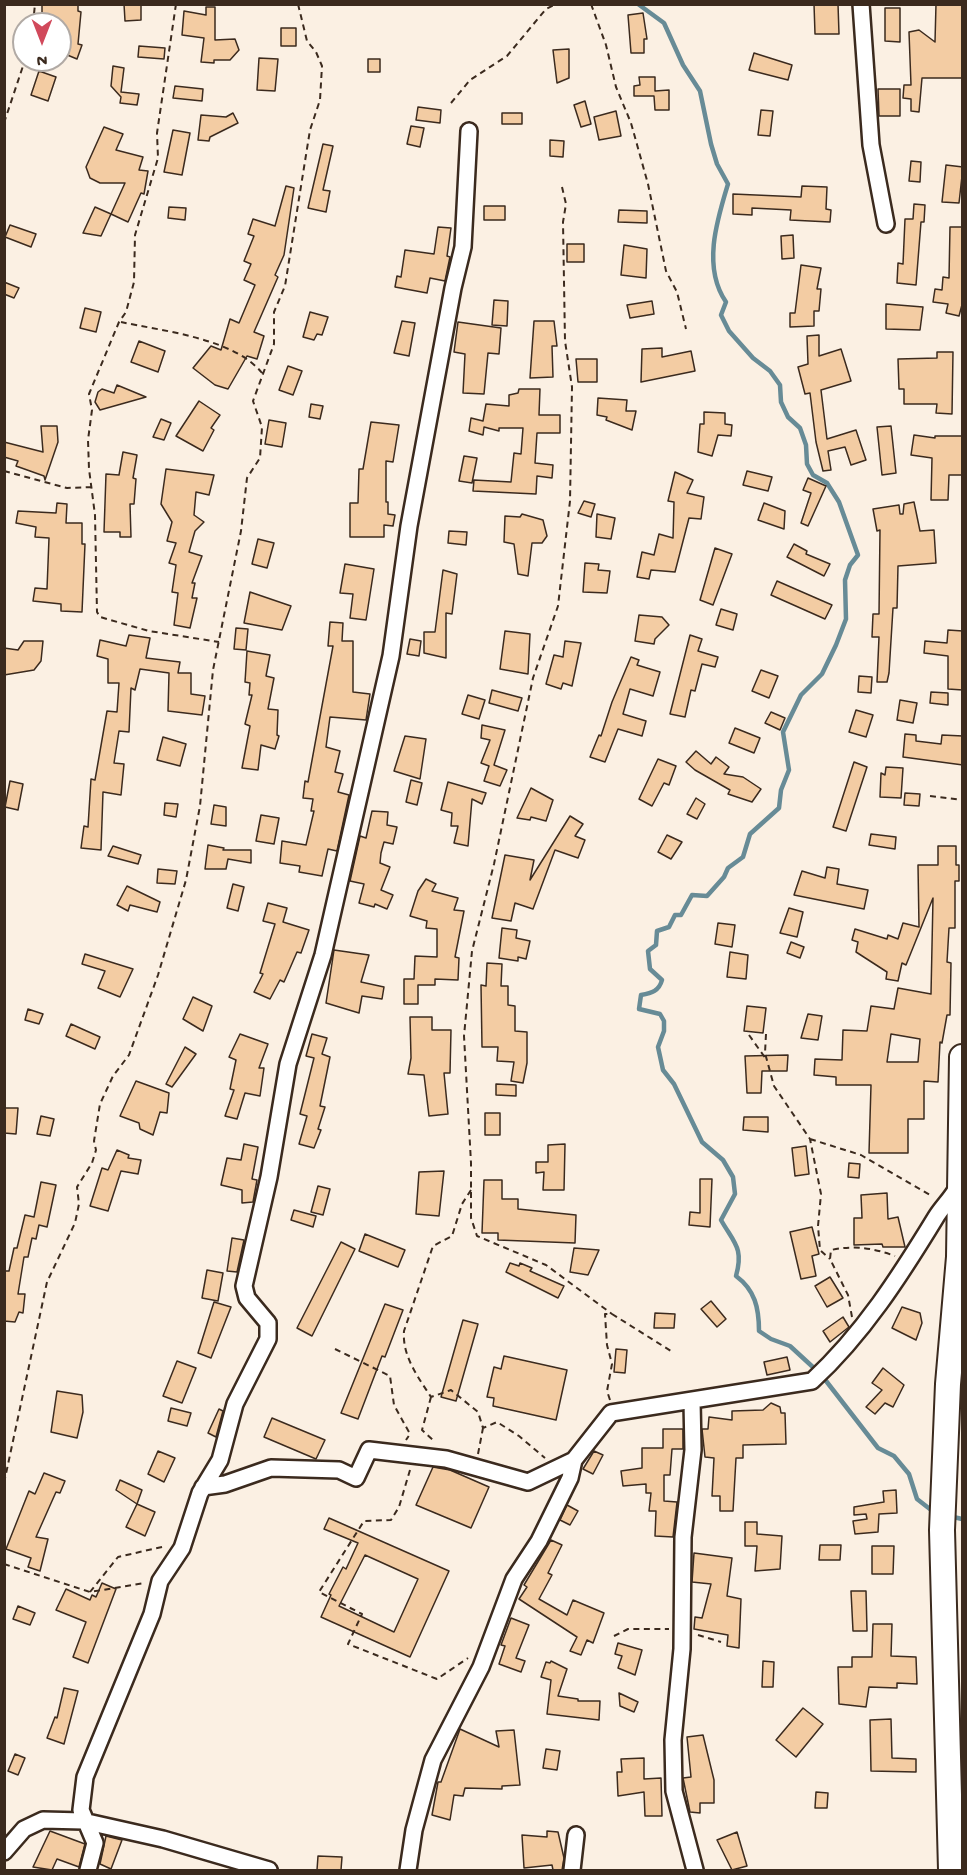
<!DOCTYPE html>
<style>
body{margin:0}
#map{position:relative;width:967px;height:1875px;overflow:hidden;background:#fbf0e3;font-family:"Gochi Hand",sans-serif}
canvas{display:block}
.frame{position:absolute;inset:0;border:6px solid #3b2a1e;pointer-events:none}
.north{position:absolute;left:12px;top:12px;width:60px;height:60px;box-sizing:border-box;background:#fff;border:2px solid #b1aaa5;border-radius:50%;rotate:180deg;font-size:16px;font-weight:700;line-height:24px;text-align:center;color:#3b2a1e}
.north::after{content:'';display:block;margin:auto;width:21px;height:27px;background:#d1495b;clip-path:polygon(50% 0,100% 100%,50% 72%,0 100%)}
</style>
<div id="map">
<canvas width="967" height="1875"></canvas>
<div class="frame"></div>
<div class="north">N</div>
</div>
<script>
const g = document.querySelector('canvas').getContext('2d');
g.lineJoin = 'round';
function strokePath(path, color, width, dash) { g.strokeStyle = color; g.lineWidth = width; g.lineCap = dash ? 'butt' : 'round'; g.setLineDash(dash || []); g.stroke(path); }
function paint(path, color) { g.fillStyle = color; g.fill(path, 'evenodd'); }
const stream = new Path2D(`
 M 638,4 L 664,23 L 683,65 L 700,91 L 711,144 L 717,164 L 728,184 C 717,220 702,267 726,302 L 721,315 L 729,331 L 753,358 L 770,371 L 780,385 L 781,402 L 788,417 L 800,428 L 806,445 L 807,464 L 813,475 L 827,483 L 839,502 L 858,555 L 850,565 L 845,580 L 846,619 L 836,645 L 822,674 L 801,695 L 783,732 L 789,770 L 781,790 L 779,808 L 750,834 L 743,857 L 728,868 L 724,877 L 707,896 L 692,895 L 681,915 L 675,915 L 669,927 L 657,931 L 656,945 L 648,951 L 650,969 L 662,980 C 659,991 652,993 641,995 L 639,1009 L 660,1014 L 664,1021 L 664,1031 L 658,1047 L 663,1070 L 674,1084 L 702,1142 L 723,1160 L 733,1177 L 735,1194 L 721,1220 C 734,1243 744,1248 736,1276 C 755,1290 759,1308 759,1331 L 771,1339 L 790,1346 L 815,1369
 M 823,1377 L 878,1448 L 894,1456 L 909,1474 L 917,1499 L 935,1513
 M 949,1516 L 962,1519`);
const building = new Path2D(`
 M 42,4 L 78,4 L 78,11 L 81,12 L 78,44 L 82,45 L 77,59 L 60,52 L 60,24 L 42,24 Z
 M 124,4 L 141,4 L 141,20 L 125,21 Z
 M 814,4 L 838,4 L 839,34 L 815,34 Z
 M 936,4 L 963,4 L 963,78 L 922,78 L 919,112 L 911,111 L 911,99 L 903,98 L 904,85 L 911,85 L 909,32 L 919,30 L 935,42 Z
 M 206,7 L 215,7 L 215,40 L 235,39 L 239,50 L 230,60 L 214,60 L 214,63 L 201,62 L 204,38 L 182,35 L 184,11 L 206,15 Z
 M 885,8 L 900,8 L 900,42 L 885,41 Z
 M 643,13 L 647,39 L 644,39 L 644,53 L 631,53 L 628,15 Z
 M 281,28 L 296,28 L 296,46 L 281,46 Z
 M 139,46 L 165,48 L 164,59 L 138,57 Z
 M 569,49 L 569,78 L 557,83 L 553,50 Z
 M 754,53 L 792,65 L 788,80 L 749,70 Z
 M 259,58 L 278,59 L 275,91 L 257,90 Z
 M 368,59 L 380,59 L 380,72 L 368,72 Z
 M 113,66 L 124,68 L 121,92 L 139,94 L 137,105 L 120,103 L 121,97 L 111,86 Z
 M 39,71 L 56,77 L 48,101 L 31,95 Z
 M 639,77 L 655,77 L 655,91 L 669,90 L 669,110 L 655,110 L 654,96 L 634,96 L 634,86 L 640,85 Z
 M 175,86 L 203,89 L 202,101 L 173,98 Z
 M 878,89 L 900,89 L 900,116 L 879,116 Z
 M 585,101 L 591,124 L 581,127 L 574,105 Z
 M 418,107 L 441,110 L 440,123 L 416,120 Z
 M 761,110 L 773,111 L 770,136 L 758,135 Z
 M 616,111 L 621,136 L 599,140 L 594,117 Z
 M 233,113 L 238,123 L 210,137 L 209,141 L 198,140 L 201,115 L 226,117 Z
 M 502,113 L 522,113 L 522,124 L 502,124 Z
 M 411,126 L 424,128 L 420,147 L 407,144 Z
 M 104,127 L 123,134 L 116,150 L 143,157 L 139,170 L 148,171 L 144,194 L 141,193 L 128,222 L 111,214 L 125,183 L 100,183 L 90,178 L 86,167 Z
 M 173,130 L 190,133 L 182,175 L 164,172 Z
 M 550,140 L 564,141 L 563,157 L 550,156 Z
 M 323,144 L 333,146 L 323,190 L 330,191 L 326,212 L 308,208 Z
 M 911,161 L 921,162 L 920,182 L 909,181 Z
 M 946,165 L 963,167 L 959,203 L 942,202 Z
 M 286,186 L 294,188 L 284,255 L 275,275 L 278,277 L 254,332 L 264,336 L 257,359 L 247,356 L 228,389 L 215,385 L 193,368 L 211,346 L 221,350 L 230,319 L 239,323 L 255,285 L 244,280 L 251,264 L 244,261 L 254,236 L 248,234 L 253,219 L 275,226 Z
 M 802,186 L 827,187 L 826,209 L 831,210 L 830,222 L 790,220 L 791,210 L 752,208 L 752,215 L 733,214 L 733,194 L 801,197 Z
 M 914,204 L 925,205 L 924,222 L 921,222 L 916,285 L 897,283 L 898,263 L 903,264 L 905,219 L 913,219 Z
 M 484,206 L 505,206 L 505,220 L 484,220 Z
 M 95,207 L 111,214 L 101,236 L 83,233 Z
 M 169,207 L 186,208 L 185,220 L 168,218 Z
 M 619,210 L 647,211 L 647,223 L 618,222 Z
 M 10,225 L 36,234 L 31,247 L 5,237 Z
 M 438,227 L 451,228 L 447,256 L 450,257 L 445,281 L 430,278 L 427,293 L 395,287 L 397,276 L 401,277 L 405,250 L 434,254 Z
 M 950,227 L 963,227 L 963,301 L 959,316 L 946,313 L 948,304 L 933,302 L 935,289 L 942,290 L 943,277 L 949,278 Z
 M 793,235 L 794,258 L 782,259 L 781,236 Z
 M 567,244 L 584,244 L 584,262 L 567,262 Z
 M 624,245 L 647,249 L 646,278 L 621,275 Z
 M 801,265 L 821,268 L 817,289 L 821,289 L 819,311 L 814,311 L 814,326 L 790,327 L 790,313 L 795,313 Z
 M 4,282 L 19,288 L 14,298 L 4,294 Z
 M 494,300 L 508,301 L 507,326 L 492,325 Z
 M 652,301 L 654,314 L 630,318 L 627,305 Z
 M 886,304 L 923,307 L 920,330 L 886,329 Z
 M 85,308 L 101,312 L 96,332 L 80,328 Z
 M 310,312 L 328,317 L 322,335 L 317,334 L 314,340 L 303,337 Z
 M 402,321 L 415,323 L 409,356 L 394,353 Z
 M 534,321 L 554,321 L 557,346 L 552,346 L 553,377 L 530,378 Z
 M 458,322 L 501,328 L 499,354 L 488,353 L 484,394 L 463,393 L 465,354 L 454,352 Z
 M 819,335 L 819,356 L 841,349 L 851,381 L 821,390 L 827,439 L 856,430 L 866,460 L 851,465 L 845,447 L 828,451 L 831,470 L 823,471 L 816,442 L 810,393 L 805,394 L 798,367 L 808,364 L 807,336 Z
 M 139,341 L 165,351 L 158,372 L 131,362 Z
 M 662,348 L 662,357 L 691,351 L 695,371 L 641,382 L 642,349 Z
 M 937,352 L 953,352 L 952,414 L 936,413 L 937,404 L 904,404 L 904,389 L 899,389 L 898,359 L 937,358 Z
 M 576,359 L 597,359 L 597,382 L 578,382 Z
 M 288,366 L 302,371 L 293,395 L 279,390 Z
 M 117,385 L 146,397 L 100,410 L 95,402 L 98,392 L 102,389 L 114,393 Z
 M 519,389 L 540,389 L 539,415 L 560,415 L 560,433 L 537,433 L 535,463 L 553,465 L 552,478 L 537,476 L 536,494 L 473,491 L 474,480 L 511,482 L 514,453 L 521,454 L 523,428 L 499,428 L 499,431 L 484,427 L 483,435 L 469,431 L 471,418 L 483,421 L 486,404 L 509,406 L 509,395 L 518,393 Z
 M 598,398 L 627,400 L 626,411 L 636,411 L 632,430 L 606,420 L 607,417 L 597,415 Z
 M 199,401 L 220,415 L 211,428 L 214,430 L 203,451 L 176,436 Z
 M 311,404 L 323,406 L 320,419 L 309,417 Z
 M 704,412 L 725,413 L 725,424 L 732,425 L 731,436 L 718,435 L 712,456 L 698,452 L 700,424 L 704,424 Z
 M 161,419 L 171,423 L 164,440 L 153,437 Z
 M 269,420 L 286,423 L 282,447 L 265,444 Z
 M 371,422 L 399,425 L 393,462 L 386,461 L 386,502 L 388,502 L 388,514 L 395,515 L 393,526 L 384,525 L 384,537 L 350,537 L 350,503 L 358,503 L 359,469 L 363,469 Z
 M 41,426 L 57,426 L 58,442 L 45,480 L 44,476 L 16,466 L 18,461 L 4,457 L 4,442 L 43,452 Z
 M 891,426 L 896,473 L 882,475 L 877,427 Z
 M 914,435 L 935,438 L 935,436 L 963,436 L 963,475 L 949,475 L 948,500 L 931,500 L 932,458 L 911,455 Z
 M 123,452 L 137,455 L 133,478 L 136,479 L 134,504 L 130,504 L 131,537 L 120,537 L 120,532 L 104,532 L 106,474 L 119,475 Z
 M 464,456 L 477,458 L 472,483 L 459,481 Z
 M 166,469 L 214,475 L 209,495 L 196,492 L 194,515 L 204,522 L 195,531 L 189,552 L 202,556 L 192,583 L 195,583 L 192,598 L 197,598 L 190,628 L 174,625 L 178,593 L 172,592 L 176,565 L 169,563 L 176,543 L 167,541 L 172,522 L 161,504 Z
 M 747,471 L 772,477 L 768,491 L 743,485 Z
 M 675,472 L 693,480 L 687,493 L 704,497 L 701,519 L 689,518 L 675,572 L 651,570 L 649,579 L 637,577 L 642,552 L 654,555 L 659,534 L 673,538 L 674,502 L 668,501 Z
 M 808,478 L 826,486 L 808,526 L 801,523 L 811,493 L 803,490 Z
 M 584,501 L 595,504 L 591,517 L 578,513 Z
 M 914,502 L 920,531 L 934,530 L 936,563 L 898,566 L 897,608 L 893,608 L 889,673 L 887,682 L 877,682 L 879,637 L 872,637 L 873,614 L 879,614 L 880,530 L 877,531 L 873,509 L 899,505 L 900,514 L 903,514 L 904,504 Z
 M 57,503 L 67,504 L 66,523 L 82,523 L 82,544 L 85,544 L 82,612 L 61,611 L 61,604 L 33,601 L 35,588 L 47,589 L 49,538 L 35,537 L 36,527 L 16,523 L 18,511 L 56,513 Z
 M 764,503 L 785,511 L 784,529 L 758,520 Z
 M 522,514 L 543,520 L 547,536 L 542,543 L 532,543 L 528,576 L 518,574 L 514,544 L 504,542 L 505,516 L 520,517 Z
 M 597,514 L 615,518 L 611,539 L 596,537 Z
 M 449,531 L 467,532 L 466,545 L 448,543 Z
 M 258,539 L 274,543 L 267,568 L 252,564 Z
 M 794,544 L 807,551 L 806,554 L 830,564 L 824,576 L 787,557 Z
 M 715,548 L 732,554 L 713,605 L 700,600 Z
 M 585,563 L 599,564 L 598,570 L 610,571 L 607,593 L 583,592 Z
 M 345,564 L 374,569 L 366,620 L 350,618 L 353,594 L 340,593 Z
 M 443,570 L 457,574 L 452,614 L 446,613 L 446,658 L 424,653 L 424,632 L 435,632 Z
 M 777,581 L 832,605 L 825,619 L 771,595 Z
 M 250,592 L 291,606 L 282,630 L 244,623 Z
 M 721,609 L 737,614 L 733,630 L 716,625 Z
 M 639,615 L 662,617 L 669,625 L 655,639 L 654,644 L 635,641 Z
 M 330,622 L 343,623 L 342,641 L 353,641 L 353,692 L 370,694 L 366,720 L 330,717 L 326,747 L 340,751 L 335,772 L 343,774 L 338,792 L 349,795 L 337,851 L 328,849 L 322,876 L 299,872 L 300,866 L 280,863 L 282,841 L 306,845 L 314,811 L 311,811 L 313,799 L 303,798 L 305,781 L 308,782 L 333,646 L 328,646 Z
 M 236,628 L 248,629 L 246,650 L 234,649 Z
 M 948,630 L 963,631 L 963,690 L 948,689 L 948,656 L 924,653 L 925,641 L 947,643 Z
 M 505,631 L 530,634 L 528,674 L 500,669 Z
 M 129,635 L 150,638 L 146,658 L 180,662 L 178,673 L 191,673 L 191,694 L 205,696 L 202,715 L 168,711 L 169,673 L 140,669 L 135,690 L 131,688 L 129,732 L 119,731 L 114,763 L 124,764 L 121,795 L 103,792 L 101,850 L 81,848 L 84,826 L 88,827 L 91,779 L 95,780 L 107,711 L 117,712 L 119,683 L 108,683 L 108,659 L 97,656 L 100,640 L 126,646 Z
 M 690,635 L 702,639 L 698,651 L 718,657 L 715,667 L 702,664 L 695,691 L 691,690 L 685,717 L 670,714 Z
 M 410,639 L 421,641 L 419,656 L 407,654 Z
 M 24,641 L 43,641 L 41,661 L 34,670 L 4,675 L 4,648 L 18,650 Z
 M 565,641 L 581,643 L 572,686 L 563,683 L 561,689 L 546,684 L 554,655 L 563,657 Z
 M 247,651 L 270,655 L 266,676 L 274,678 L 268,709 L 278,710 L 277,735 L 279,736 L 275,749 L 261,745 L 258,770 L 242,768 L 250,726 L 245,724 L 252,695 L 249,695 L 250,683 L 245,682 Z
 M 631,657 L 639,660 L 637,665 L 660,672 L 653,696 L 630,689 L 623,714 L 646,721 L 642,736 L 618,729 L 605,762 L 590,757 L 599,735 L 601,736 L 612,702 Z
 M 761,670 L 778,676 L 769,698 L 752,691 Z
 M 859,676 L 872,677 L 871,693 L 858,692 Z
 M 492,690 L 522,698 L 518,711 L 489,703 Z
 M 931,692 L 948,693 L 948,705 L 930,703 Z
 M 468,695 L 485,700 L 479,719 L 462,714 Z
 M 900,700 L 917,703 L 913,723 L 897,720 Z
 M 856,710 L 873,715 L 866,737 L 849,732 Z
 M 771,712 L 785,718 L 780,730 L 765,723 Z
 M 482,725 L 505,730 L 494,765 L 507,770 L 500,786 L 484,781 L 489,766 L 481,763 L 490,740 L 481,738 Z
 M 735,728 L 760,738 L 754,753 L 729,743 Z
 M 905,734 L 916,735 L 916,741 L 941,744 L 942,735 L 963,736 L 963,765 L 903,757 Z
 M 405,736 L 426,739 L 420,779 L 394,771 Z
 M 163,737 L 186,744 L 180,766 L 157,760 Z
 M 696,751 L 711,764 L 716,757 L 729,767 L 724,774 L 743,777 L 761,789 L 752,802 L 728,794 L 730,790 L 695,770 L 686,762 Z
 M 658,759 L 676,766 L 669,785 L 664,783 L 652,806 L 639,799 Z
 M 854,762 L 867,767 L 846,831 L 833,827 Z
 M 886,767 L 903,768 L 901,798 L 880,797 L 881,773 L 885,775 Z
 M 411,780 L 422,783 L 417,805 L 406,802 Z
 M 10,781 L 23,784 L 18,810 L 5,807 Z
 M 448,782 L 486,793 L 482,804 L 472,799 L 468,846 L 454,843 L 458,826 L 451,826 L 452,813 L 441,810 Z
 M 531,788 L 553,800 L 546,821 L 531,817 L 530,820 L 517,818 Z
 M 905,793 L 920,794 L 919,806 L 904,805 Z
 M 696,798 L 705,804 L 697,819 L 687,814 Z
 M 165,803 L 178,804 L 176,817 L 164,815 Z
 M 214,805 L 226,807 L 226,826 L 211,824 Z
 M 372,811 L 388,812 L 387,825 L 397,827 L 393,844 L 384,842 L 381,853 L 380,863 L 390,867 L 381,890 L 393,895 L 387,909 L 375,904 L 374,907 L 359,903 L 364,884 L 350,881 L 360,836 L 366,838 Z
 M 261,815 L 279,818 L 274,844 L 256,841 Z
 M 570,816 L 583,824 L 575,836 L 585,840 L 578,858 L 555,850 L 533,909 L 515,903 L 511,921 L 492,918 L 505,855 L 534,860 L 530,880 Z
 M 871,834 L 896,837 L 895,849 L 869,845 Z
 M 667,835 L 682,842 L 671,859 L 658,852 Z
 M 208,845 L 224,848 L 223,850 L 251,850 L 251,863 L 228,859 L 226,869 L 205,869 Z
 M 113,846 L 141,855 L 138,864 L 108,856 Z
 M 938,846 L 956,846 L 956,865 L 959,865 L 959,881 L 955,881 L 955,928 L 949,928 L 947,962 L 951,963 L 950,1015 L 947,1015 L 942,1043 L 940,1042 L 938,1082 L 924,1081 L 924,1119 L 908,1119 L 908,1153 L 869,1153 L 871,1085 L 836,1085 L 836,1077 L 814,1075 L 815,1059 L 842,1060 L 843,1030 L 867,1031 L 871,1006 L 894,1009 L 898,988 L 931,994 L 933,898 L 906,965 L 902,963 L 898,981 L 886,979 L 887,972 L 856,952 L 858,942 L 852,940 L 855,929 L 887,939 L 888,935 L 898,939 L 903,923 L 919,927 L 918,865 L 938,865 ZM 891,1034 L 920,1039 L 918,1062 L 887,1062 Z
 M 827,867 L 839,869 L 837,884 L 868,890 L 864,909 L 794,895 L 802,871 L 825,878 Z
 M 158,869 L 177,871 L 175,884 L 157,883 Z
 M 426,879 L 436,884 L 432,891 L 458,898 L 454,910 L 464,911 L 455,957 L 459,958 L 458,980 L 435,979 L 435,985 L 418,985 L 418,1004 L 404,1004 L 404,979 L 414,979 L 415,956 L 437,957 L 437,929 L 426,928 L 427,921 L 410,916 L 418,891 Z
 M 233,884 L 244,887 L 238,911 L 227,908 Z
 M 127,886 L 160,902 L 157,912 L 130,905 L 128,911 L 117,905 Z
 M 268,903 L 287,908 L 283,922 L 309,930 L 301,953 L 297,952 L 284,982 L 280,980 L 270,999 L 254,992 L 263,974 L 260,973 L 275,924 L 263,921 Z
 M 789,908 L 803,912 L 797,937 L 780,933 Z
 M 718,923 L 735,925 L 732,947 L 715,944 Z
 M 502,928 L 517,930 L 516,938 L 530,941 L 526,959 L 518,957 L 518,961 L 499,958 Z
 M 791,942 L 804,947 L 800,958 L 787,953 Z
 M 334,950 L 369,955 L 361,982 L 384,987 L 382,999 L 362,996 L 359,1013 L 326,1003 Z
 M 730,952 L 748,955 L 746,979 L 727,977 Z
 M 85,954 L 133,969 L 120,997 L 98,988 L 105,971 L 82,964 Z
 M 487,963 L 502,964 L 501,986 L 508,986 L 508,1005 L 515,1006 L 515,1031 L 527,1032 L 527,1063 L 523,1083 L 511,1081 L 514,1062 L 497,1061 L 498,1047 L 482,1047 L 481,985 L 486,986 Z
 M 193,997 L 212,1006 L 203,1031 L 183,1019 Z
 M 747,1006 L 766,1008 L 763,1033 L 744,1031 Z
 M 28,1009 L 43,1014 L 39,1024 L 25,1020 Z
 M 808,1014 L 822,1016 L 818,1040 L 801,1038 Z
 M 410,1017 L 432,1017 L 432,1030 L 451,1030 L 450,1073 L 444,1073 L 448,1114 L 429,1116 L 424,1075 L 408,1074 L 411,1058 Z
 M 71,1024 L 100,1037 L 95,1049 L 66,1036 Z
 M 240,1034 L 268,1044 L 259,1068 L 264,1068 L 260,1096 L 245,1093 L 237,1119 L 225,1116 L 234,1090 L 230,1089 L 236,1060 L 229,1057 Z
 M 312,1034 L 327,1038 L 322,1054 L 330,1057 L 320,1106 L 325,1107 L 318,1129 L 321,1130 L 314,1148 L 299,1144 L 307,1116 L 300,1114 L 314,1058 L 306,1056 Z
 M 185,1047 L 196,1054 L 172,1087 L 166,1084 Z
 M 788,1055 L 787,1071 L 762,1071 L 761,1093 L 747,1093 L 745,1056 Z
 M 136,1081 L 169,1093 L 167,1113 L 160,1112 L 153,1135 L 140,1129 L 139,1123 L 120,1116 Z
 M 496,1084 L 516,1085 L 516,1096 L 496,1095 Z
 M 5,1108 L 18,1108 L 16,1134 L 4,1133 Z
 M 485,1113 L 500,1113 L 500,1135 L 485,1135 Z
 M 41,1116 L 54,1119 L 50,1136 L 37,1134 Z
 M 744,1117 L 768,1117 L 768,1132 L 743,1130 Z
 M 244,1144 L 258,1147 L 252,1179 L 257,1180 L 253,1202 L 242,1203 L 242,1190 L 221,1185 L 227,1158 L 241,1160 Z
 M 565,1144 L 564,1190 L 543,1190 L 544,1172 L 536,1173 L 536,1162 L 548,1162 L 548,1145 Z
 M 806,1146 L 809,1174 L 795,1176 L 792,1148 Z
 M 117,1150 L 129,1155 L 128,1158 L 141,1160 L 138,1174 L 121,1171 L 108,1211 L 90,1206 L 102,1168 L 108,1170 Z
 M 849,1163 L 860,1164 L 859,1178 L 848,1177 Z
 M 444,1171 L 439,1216 L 416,1214 L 419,1172 Z
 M 700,1179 L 712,1179 L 710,1227 L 689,1225 L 690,1212 L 700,1213 Z
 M 484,1180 L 502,1180 L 502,1199 L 518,1199 L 518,1209 L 576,1215 L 575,1243 L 498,1240 L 498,1233 L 482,1233 Z
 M 41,1182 L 56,1185 L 47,1227 L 39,1225 L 36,1239 L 32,1238 L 28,1257 L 24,1257 L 18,1294 L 25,1294 L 23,1313 L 19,1312 L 15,1322 L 4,1321 L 4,1271 L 9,1271 L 14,1248 L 17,1248 L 25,1215 L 34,1217 Z
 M 318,1186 L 330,1189 L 323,1215 L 311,1212 Z
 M 887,1193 L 888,1219 L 898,1217 L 905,1247 L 883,1247 L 882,1244 L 854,1245 L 854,1218 L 862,1218 L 861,1195 Z
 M 294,1210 L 316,1216 L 313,1227 L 291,1220 Z
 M 812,1227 L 819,1254 L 812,1256 L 816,1276 L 801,1279 L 790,1232 Z
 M 365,1234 L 405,1250 L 398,1267 L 359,1251 Z
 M 232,1238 L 244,1240 L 237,1272 L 227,1271 Z
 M 341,1242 L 355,1249 L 312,1336 L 297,1328 Z
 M 574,1248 L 599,1250 L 588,1275 L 570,1272 Z
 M 510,1263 L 519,1266 L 520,1263 L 532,1268 L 530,1271 L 564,1286 L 558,1298 L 506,1272 Z
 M 207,1270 L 223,1273 L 218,1301 L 202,1298 Z
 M 830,1277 L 843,1298 L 827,1307 L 815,1286 Z
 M 711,1301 L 726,1319 L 717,1327 L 701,1309 Z
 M 214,1302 L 231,1307 L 211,1358 L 198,1353 Z
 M 385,1304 L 403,1310 L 385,1357 L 382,1356 L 358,1419 L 341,1413 Z
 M 902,1307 L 920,1313 L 922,1323 L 916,1340 L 892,1328 Z
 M 655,1313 L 675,1314 L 674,1328 L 654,1328 Z
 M 843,1317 L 849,1327 L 830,1342 L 823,1331 Z
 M 463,1320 L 478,1324 L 456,1401 L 441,1397 Z
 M 616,1349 L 627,1350 L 625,1373 L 614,1372 Z
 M 504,1356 L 567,1370 L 556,1420 L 493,1406 L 494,1398 L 487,1397 L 494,1367 L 501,1369 Z
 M 787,1357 L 790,1370 L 767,1375 L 764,1362 Z
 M 177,1361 L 196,1368 L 182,1403 L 163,1396 Z
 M 883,1368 L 904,1385 L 893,1407 L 885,1403 L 875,1414 L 866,1407 L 882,1390 L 872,1383 Z
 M 57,1391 L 82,1395 L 83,1412 L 77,1438 L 51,1432 Z
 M 771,1403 L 780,1407 L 781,1413 L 785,1413 L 786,1444 L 743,1445 L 743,1458 L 736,1458 L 733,1511 L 720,1511 L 720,1496 L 712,1496 L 714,1458 L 705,1457 L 702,1429 L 708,1429 L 709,1417 L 732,1420 L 732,1411 L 763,1410 Z
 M 171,1408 L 191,1413 L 187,1426 L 168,1421 Z
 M 219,1409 L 223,1411 L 216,1437 L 208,1433 Z
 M 272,1418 L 325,1440 L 316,1459 L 264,1437 Z
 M 663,1429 L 683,1429 L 683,1449 L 672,1449 L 670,1475 L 664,1475 L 664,1501 L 677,1502 L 673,1537 L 655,1536 L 656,1511 L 649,1511 L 651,1493 L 646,1493 L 646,1484 L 623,1486 L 621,1471 L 642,1468 L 642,1448 L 663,1448 Z
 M 158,1451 L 175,1458 L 164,1482 L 148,1474 Z
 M 594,1451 L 603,1455 L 593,1474 L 583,1469 Z
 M 433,1467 L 450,1470 L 489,1487 L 471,1528 L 416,1505 Z
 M 44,1473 L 65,1481 L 60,1493 L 56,1492 L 36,1537 L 48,1539 L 40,1571 L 28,1567 L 31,1558 L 6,1549 L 29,1491 L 35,1494 Z
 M 120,1480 L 142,1490 L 137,1504 L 116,1490 Z
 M 896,1490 L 897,1513 L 879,1514 L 878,1532 L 855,1534 L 853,1521 L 867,1519 L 866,1514 L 854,1515 L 854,1507 L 884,1502 L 883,1491 Z
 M 137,1504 L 155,1512 L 145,1536 L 126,1527 Z
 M 567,1505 L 578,1511 L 570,1525 L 560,1520 Z
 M 329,1518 L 449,1571 L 410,1657 L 321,1617 L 331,1595 L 329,1594 L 343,1567 L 346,1569 L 358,1543 L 324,1529 ZM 365,1555 L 418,1579 L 394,1632 L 339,1606 Z
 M 745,1522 L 757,1522 L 757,1534 L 782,1536 L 780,1569 L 755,1571 L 757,1546 L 745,1546 Z
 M 551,1540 L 562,1545 L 548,1573 L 552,1575 L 539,1599 L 567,1615 L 573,1600 L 604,1613 L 593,1643 L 587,1640 L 581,1655 L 570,1651 L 577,1637 L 519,1599 L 527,1587 L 524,1585 Z
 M 820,1545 L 841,1545 L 840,1560 L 819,1560 Z
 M 872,1546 L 894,1546 L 893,1574 L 872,1574 Z
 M 694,1553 L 732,1558 L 727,1596 L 741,1599 L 739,1648 L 727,1646 L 728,1635 L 694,1629 L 695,1617 L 702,1618 L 711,1584 L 692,1582 Z
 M 102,1583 L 116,1589 L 88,1663 L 73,1657 L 86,1622 L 56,1610 L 66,1589 L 90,1600 L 92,1595 L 96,1597 Z
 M 851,1591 L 866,1591 L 867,1631 L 853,1631 Z
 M 18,1606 L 35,1613 L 30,1625 L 13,1619 Z
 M 511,1618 L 529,1625 L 516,1658 L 525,1661 L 521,1672 L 499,1664 L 505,1646 L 501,1645 Z
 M 873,1624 L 892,1624 L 891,1656 L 916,1657 L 917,1684 L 897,1683 L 897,1688 L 869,1687 L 866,1707 L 839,1704 L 838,1667 L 852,1667 L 852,1657 L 872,1657 Z
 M 618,1643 L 642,1650 L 635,1675 L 618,1668 L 622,1656 L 615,1654 Z
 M 551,1661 L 567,1669 L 558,1696 L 578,1699 L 578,1701 L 600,1701 L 599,1720 L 547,1714 L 551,1680 L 541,1677 L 546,1662 L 550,1663 Z
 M 763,1661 L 774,1662 L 773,1687 L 762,1687 Z
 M 64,1688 L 78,1691 L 64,1744 L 47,1738 L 55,1717 L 57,1718 Z
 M 619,1693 L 638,1702 L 634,1712 L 620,1706 Z
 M 803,1708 L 823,1724 L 796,1757 L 776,1740 Z
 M 891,1719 L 892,1758 L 916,1759 L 916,1772 L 871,1771 L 870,1720 Z
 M 460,1729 L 499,1747 L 496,1731 L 514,1730 L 520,1785 L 502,1786 L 502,1789 L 465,1788 L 463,1796 L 454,1795 L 450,1820 L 432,1815 L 438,1782 L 441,1782 Z
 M 703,1735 L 714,1780 L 714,1803 L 700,1803 L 700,1813 L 690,1812 L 683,1778 L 691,1777 L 687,1737 Z
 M 546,1749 L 560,1751 L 557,1770 L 543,1768 Z
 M 15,1754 L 25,1758 L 18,1775 L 8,1771 Z
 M 644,1758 L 644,1779 L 661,1778 L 662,1816 L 645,1816 L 644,1792 L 618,1796 L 617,1772 L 622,1772 L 621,1759 Z
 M 816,1792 L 828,1793 L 827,1808 L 815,1808 Z
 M 50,1831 L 85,1844 L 79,1867 L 57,1859 L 52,1870 L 33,1867 Z
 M 547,1831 L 558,1832 L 564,1858 L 562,1870 L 553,1870 L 552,1865 L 524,1868 L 522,1835 L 547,1837 Z
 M 737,1832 L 747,1866 L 732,1870 L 717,1840 Z
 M 106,1836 L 122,1840 L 111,1869 L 100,1864 Z
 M 318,1856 L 342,1857 L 341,1870 L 317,1870 Z`);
const path = new Path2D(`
 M 176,4 L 157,133 L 158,158 L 135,235 L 134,282 L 126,312 L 119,322 L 89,394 L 92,410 L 88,440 L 89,469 L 95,515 L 97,612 L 100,617 L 149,631 L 219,642
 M 591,4 L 606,45 L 616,87 L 631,123 L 648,184 L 666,271 L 677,292 L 686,329
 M 33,24 L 35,4
 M 451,103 L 470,80 L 507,56 L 546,9 L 556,4
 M 4,123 L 25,60
 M 562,187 L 566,204 L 563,222 L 565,341 L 572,387 L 570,501 L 558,606 L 533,678 L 494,864 L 472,951 L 464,1036 L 471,1163 L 471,1218 L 477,1236 L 546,1265 L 612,1314
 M 121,322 C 162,331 234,338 262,373
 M 4,471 L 67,488 L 91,487
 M 930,796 L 962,800
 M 766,1034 L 765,1053 L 774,1086 L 810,1139 L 821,1194 L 818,1226 L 820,1250 L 830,1259
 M 749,1035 L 766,1059
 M 810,1139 L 861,1155 L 932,1196
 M 471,1190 L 462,1204 L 452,1236 L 433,1246 L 404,1331 C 402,1356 418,1377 431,1397 L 451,1390 L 478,1412 L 483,1428 L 497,1422 L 519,1436 L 545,1458
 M 852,1317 L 848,1295 L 830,1259 L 831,1250 C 854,1245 873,1248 895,1256
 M 335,1349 L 390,1376 L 394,1405 L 410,1434 L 406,1440
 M 431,1397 L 422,1430 L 435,1442
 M 610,1400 L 607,1391 L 612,1364 L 607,1345 L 605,1314 L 612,1314 L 671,1351
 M 478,1454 L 483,1428
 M 410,1470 L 399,1507 L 391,1520 L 364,1521 L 319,1592 L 362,1614 L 348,1644 L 437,1679 L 468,1658
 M 4,1483 L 47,1282 L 75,1223 L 79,1204 L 77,1187 L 92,1163 L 96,1150 L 94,1141 L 100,1104 L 113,1076 L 129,1055 L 158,975 L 186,880 L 200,806 L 213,670 L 241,531 L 247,478 L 260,458 L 262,427 L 253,401 L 274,344 L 274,312 L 285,286 L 310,130 L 320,100 L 322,66 L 316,52 L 307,41 L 298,4
 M 4,1564 L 90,1592 L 145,1583
 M 90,1592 L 118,1557 L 166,1546
 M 698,1635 L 721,1642
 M 614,1636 L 628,1629 L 669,1629`);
const street = new Path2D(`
 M 861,4 L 871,145 L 886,224
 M 692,1401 L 693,1450 L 683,1537 L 682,1649 L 673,1740 L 674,1791 L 695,1870
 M 203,1487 L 225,1484 L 271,1468 L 339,1470 L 356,1478 L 369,1450 L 446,1459 L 528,1482 L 574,1460
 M 4,1852 L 24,1829 L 43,1820 L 83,1821 L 163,1839 L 269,1870
 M 88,1870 L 95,1843 L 81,1810 L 85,1777 L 152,1614 L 160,1581 L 182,1548 L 200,1493 L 220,1460 L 235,1404 L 268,1339 L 268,1323 L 247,1298 L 244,1286 L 269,1177 L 288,1064 L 323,955 L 391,656 L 409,526 L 453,288 L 463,247 L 469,131
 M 408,1870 L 414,1830 L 433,1760 L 481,1667 L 514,1579 L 539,1541 L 570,1478 L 574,1460 L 611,1413 L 812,1381 C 863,1334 900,1276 936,1217 C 942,1207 951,1199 957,1188
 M 572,1870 L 576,1835`);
const primary = new Path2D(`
 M 951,1870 L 942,1530 L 948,1384 L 959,1257 L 962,1057`);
strokePath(stream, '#678b96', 4.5);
paint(building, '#f3cca3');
strokePath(building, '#3b2a1e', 1.5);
strokePath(street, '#3b2a1e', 20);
strokePath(primary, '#3b2a1e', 28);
strokePath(path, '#3b2a1e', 2, [6, 4.5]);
strokePath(street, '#fff', 15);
strokePath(primary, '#fff', 24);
</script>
